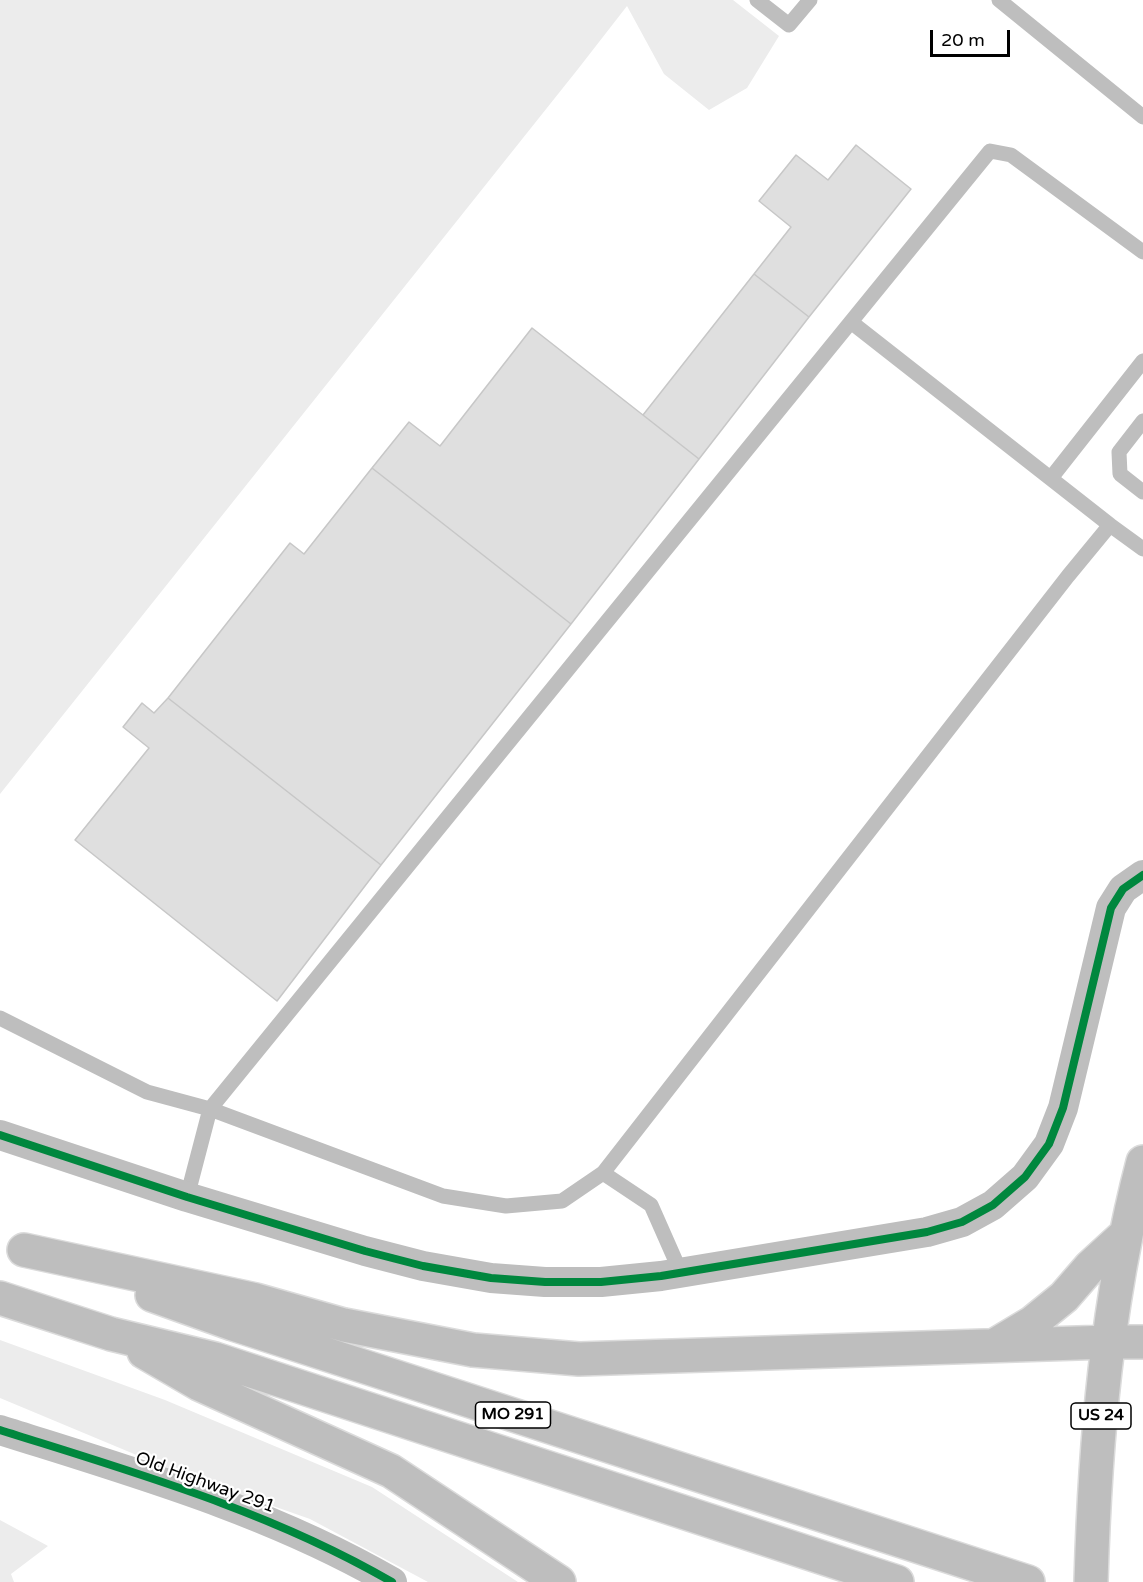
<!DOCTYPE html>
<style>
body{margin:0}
#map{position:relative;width:1143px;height:1582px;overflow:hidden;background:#fff;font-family:"Varela Round",sans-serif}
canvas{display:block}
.scale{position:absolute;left:930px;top:30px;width:80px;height:27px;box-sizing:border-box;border:3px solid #000;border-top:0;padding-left:8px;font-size:18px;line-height:21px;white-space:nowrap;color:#000;-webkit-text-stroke:4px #fff;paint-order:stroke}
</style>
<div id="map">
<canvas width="1143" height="1582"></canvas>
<div class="scale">20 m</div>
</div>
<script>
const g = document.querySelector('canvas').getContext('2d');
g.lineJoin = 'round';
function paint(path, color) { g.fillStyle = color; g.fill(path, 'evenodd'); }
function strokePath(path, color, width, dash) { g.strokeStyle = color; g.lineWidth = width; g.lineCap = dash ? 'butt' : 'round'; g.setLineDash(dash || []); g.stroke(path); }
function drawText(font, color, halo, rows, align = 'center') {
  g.font = font + ' "Varela Round",sans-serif'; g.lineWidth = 4.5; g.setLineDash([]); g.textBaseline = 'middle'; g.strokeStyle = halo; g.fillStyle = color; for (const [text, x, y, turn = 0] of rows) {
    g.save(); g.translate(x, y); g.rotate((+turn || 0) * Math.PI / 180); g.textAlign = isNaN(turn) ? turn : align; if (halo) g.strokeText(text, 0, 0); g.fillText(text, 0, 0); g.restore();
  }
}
const green = new Path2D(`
 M 0,0 L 733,0 L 779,36 L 747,88 L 709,110 L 664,74 L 627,6 L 578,69 L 0,794 Z
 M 0,1340 L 165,1400 L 372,1487 L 518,1582 L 428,1582 L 310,1519 L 182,1474 L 0,1398 Z
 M 0,1520 L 48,1546 L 11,1574 L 14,1582 L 0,1582 Z`);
const building = new Path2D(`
 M 856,145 L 911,189 L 809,317 L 754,274 L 791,227 L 759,201 L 796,155 L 828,180 Z
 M 754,274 L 809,317 L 699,459 L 643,415 Z
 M 532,328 L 699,459 L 571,624 L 372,468 L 409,422 L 440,446 Z
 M 372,468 L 571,624 L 381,865 L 168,698 L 290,543 L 304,554 Z
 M 168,698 L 381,865 L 277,1001 L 75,840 L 149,748 L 123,727 L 142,703 L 154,713 Z`);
const lane = new Path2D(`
 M 757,0 L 789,25 L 810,0
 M 999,0 L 1143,117
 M 851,322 L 1110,525
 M 1143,421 L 1119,452 L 1120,474 L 1143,492
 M 1051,478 L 1143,361
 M 0,1018 L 147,1092 L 210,1109 L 443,1196 L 506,1206 L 562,1201 L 603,1173
 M 187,1197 L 210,1109 L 990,151 L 1011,155 L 1143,252
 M 681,1273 L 651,1205 L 603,1173 L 1068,576 L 1110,525 L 1143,549`);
const street = new Path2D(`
 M 0,1135 L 187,1197 L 365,1251 L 423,1266 L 491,1278 L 545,1282 L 601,1282 L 661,1276 L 927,1232 L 962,1222 L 993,1205 L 1025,1177 L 1049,1144 L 1063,1108 L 1111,908 L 1123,889 L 1143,875
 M 0,1430 C 133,1472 270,1511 392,1582`);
const highway = new Path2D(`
 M 24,1250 L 256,1300 L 344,1325 L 473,1350 L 579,1359 L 1109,1342 L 1143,1342
 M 152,1295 L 233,1324 L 1028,1582
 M 0,1298 L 111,1334 L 215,1359 L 897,1582
 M 997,1344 L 1032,1323 L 1064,1297 L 1090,1267 L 1125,1235
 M 144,1352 L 199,1384 L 391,1471 L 559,1582
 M 1091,1582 C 1095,1441 1107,1299 1143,1162`);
const cycleway = new Path2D(`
 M 0,1135 L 187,1197 L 365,1251 L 423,1266 L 491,1278 L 545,1282 L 601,1282 L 661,1276 L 927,1232 L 962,1222 L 993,1205 L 1025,1177 L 1049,1144 L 1063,1108 L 1111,908 L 1123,889 L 1143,875
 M 0,1430 C 133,1472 270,1511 392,1582`);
const shields = [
 [513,1415,75],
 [1101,1416,60]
];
const shieldNames = [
 ["MO 291",513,1415],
 ["US 24",1101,1416]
];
const streetNames = [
 ["Old Highway 291",205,1483,20]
];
paint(green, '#ececec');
paint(building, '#dfdfdf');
strokePath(building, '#c7c7c7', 1.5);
strokePath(highway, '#dbdbdb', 36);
strokePath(lane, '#bebebe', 15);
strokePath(street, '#bebebe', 30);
strokePath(highway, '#bebebe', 33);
strokePath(cycleway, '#00873e', 8);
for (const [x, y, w] of shields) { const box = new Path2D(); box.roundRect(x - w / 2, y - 13, w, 26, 4.5); g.fillStyle = '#fff'; g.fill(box); strokePath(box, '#000', 1.5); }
drawText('bold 16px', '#000', null, shieldNames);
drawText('18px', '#000', '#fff', streetNames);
</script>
